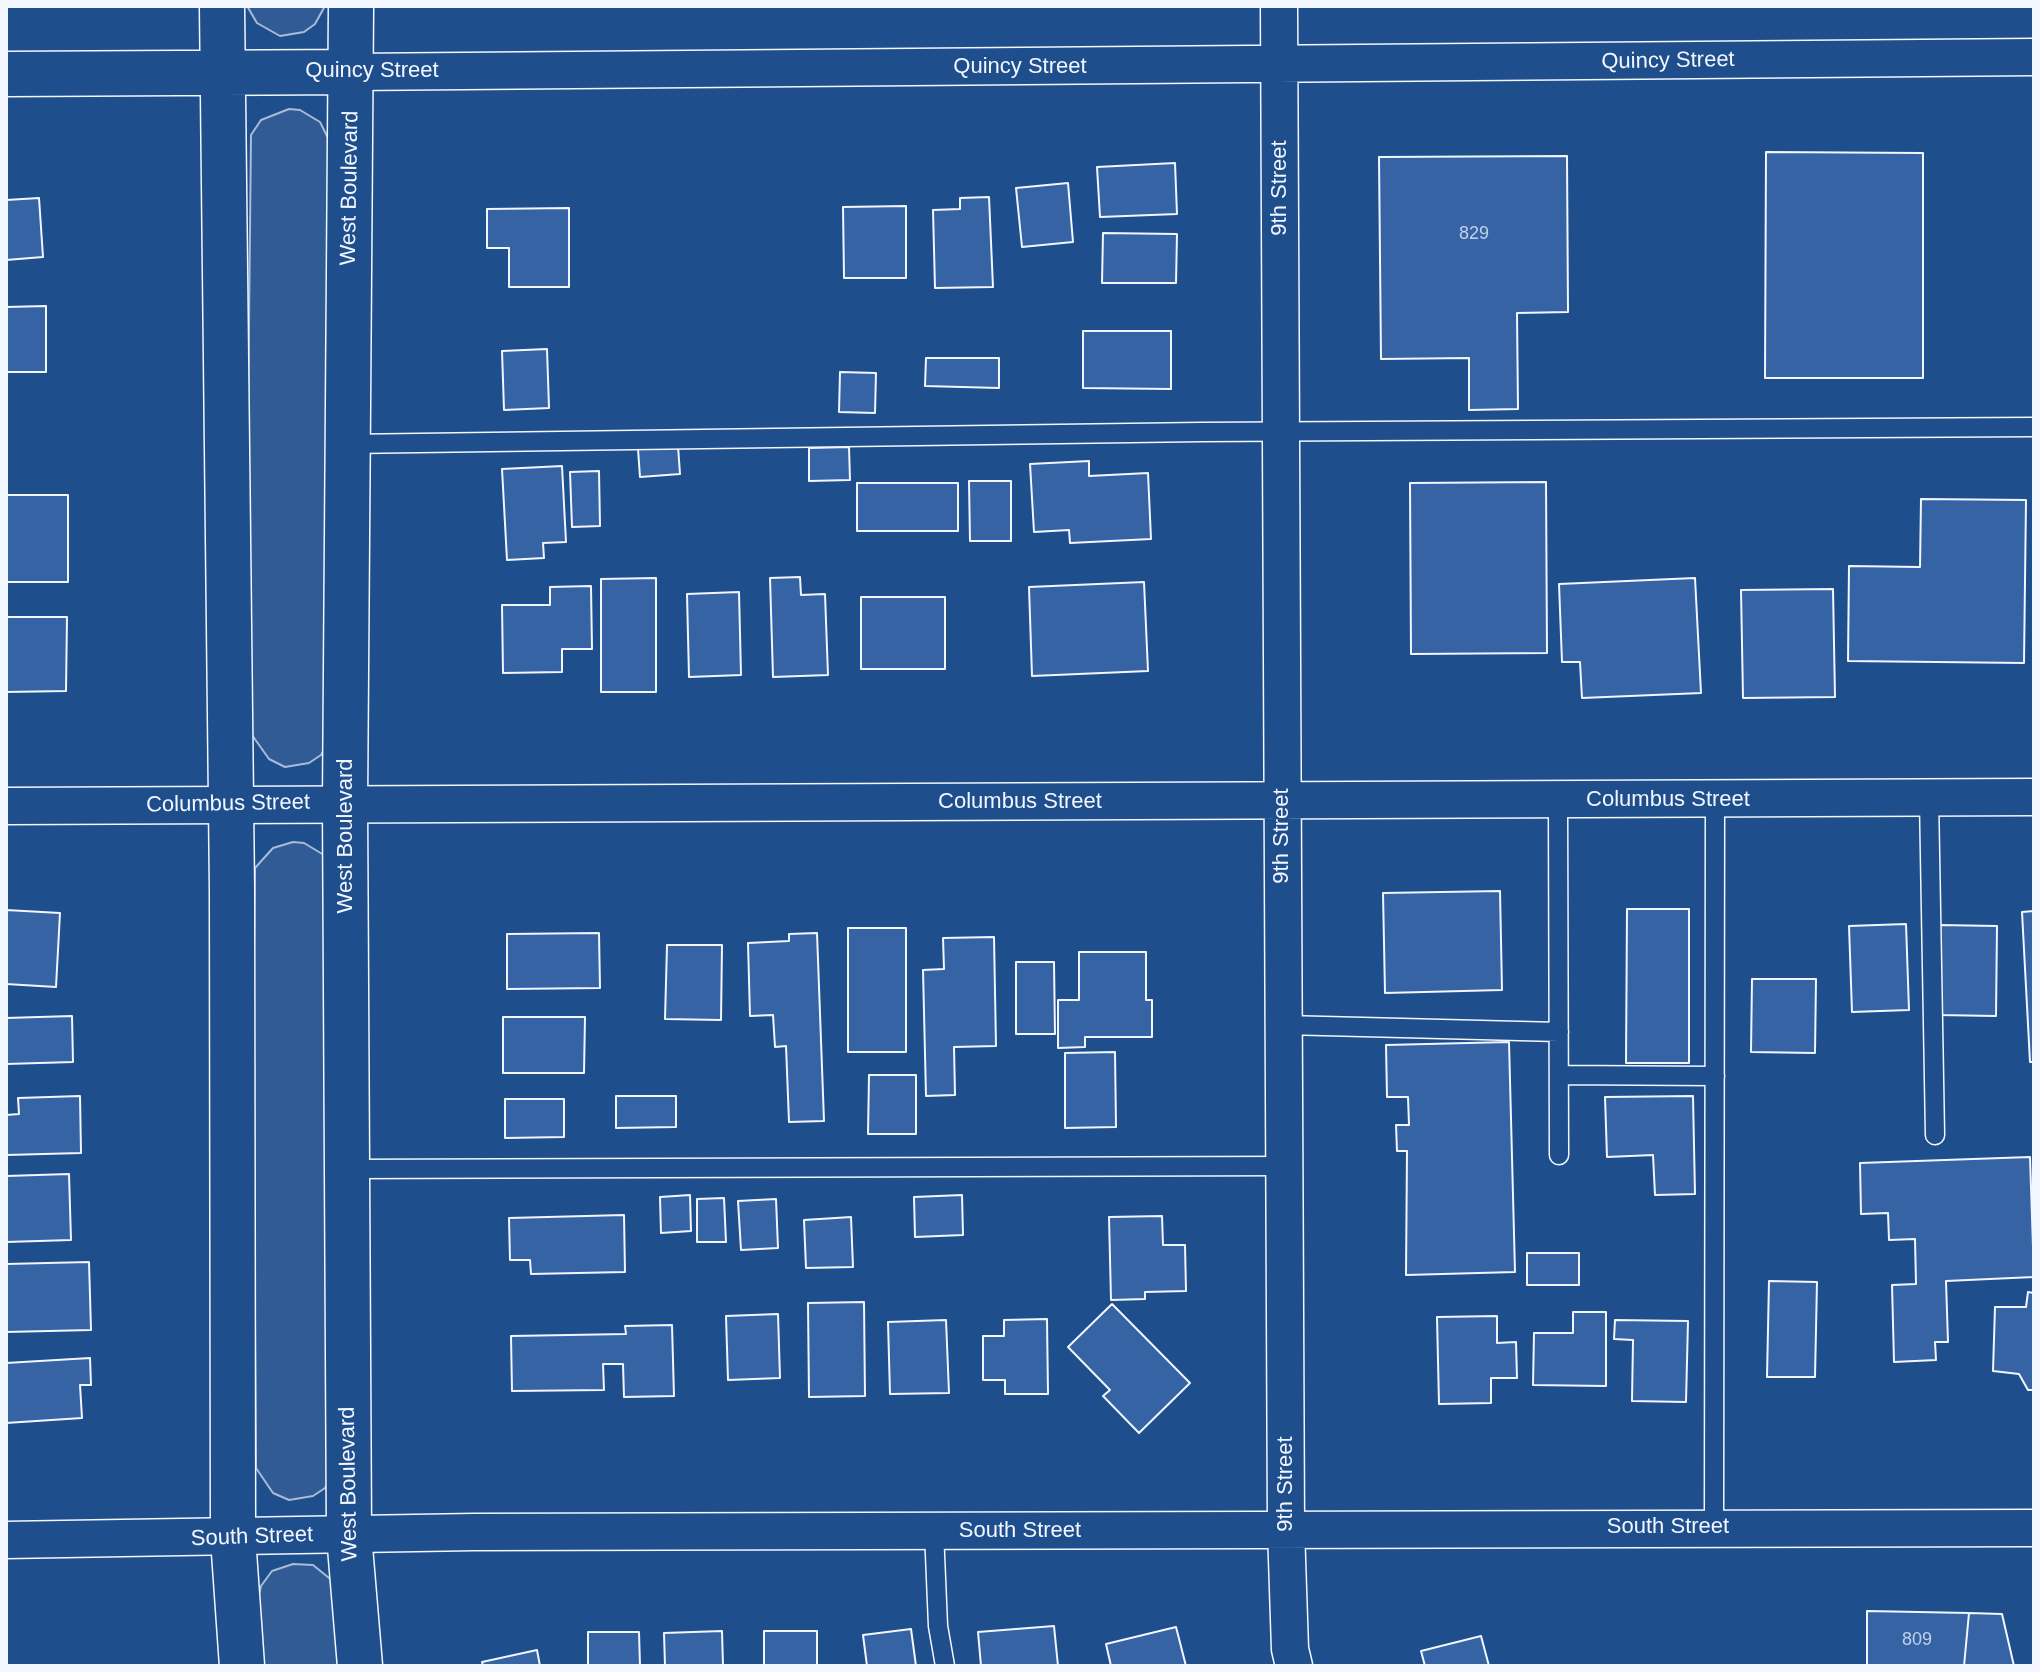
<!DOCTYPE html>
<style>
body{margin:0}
#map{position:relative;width:2040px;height:1672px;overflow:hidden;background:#1f4e8c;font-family:Arial,sans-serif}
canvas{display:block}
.frame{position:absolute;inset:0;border:8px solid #f2f6ff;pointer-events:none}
</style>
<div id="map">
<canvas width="2040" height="1672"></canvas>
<div class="frame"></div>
</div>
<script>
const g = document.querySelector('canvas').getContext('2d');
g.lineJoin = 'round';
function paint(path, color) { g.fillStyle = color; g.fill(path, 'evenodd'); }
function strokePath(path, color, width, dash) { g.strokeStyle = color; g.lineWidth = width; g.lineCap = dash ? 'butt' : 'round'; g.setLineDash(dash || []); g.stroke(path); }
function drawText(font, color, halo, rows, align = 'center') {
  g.font = font + ' Arial,sans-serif'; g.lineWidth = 6; g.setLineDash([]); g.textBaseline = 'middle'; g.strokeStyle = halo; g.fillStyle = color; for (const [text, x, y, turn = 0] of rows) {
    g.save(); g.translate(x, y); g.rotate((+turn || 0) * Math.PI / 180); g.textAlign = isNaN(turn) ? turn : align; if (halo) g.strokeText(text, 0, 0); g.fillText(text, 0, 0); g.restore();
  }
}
const built = new Path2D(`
 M 247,6 L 325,6 L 315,24 L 304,32 L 280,36 L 257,23 Z
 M 289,109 L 300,110 L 320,122 L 330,142 L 329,741 L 321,755 L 309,763 L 285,767 L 269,759 L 252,735 L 248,420 L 251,135 L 261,120 Z
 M 293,842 L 304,843 L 324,855 L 333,1474 L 325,1488 L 313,1496 L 289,1500 L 273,1493 L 256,1468 L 253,1036 L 255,868 L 273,848 Z
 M 293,1564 L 313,1565 L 334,1582 L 342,1666 L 261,1666 L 258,1599 L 261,1586 L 272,1571 Z`);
const building = new Path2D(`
 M 1766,152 L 1923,153 L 1923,378 L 1765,378 Z
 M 1567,156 L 1568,312 L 1517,313 L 1518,409 L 1469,410 L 1469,358 L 1381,359 L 1379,157 Z
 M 1175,163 L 1177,214 L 1100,217 L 1097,167 Z
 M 1068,183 L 1073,242 L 1022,247 L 1016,188 Z
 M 989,197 L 993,287 L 935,288 L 933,210 L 960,209 L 960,198 Z
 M 39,198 L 43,257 L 6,260 L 6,200 Z
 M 906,206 L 906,278 L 844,278 L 843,207 Z
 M 569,208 L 569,287 L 509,287 L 509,248 L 487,248 L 487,209 Z
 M 1103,233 L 1177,234 L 1176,283 L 1102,283 Z
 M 46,306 L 46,372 L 6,372 L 6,307 Z
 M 1083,331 L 1171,331 L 1171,389 L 1083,388 Z
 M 547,349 L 549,408 L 504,410 L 502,351 Z
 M 926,358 L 999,358 L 999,388 L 925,386 Z
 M 840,372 L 876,373 L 875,413 L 839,412 Z
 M 678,446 L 680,474 L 640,477 L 638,449 Z
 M 849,447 L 850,480 L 809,481 L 809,448 Z
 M 1089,461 L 1089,476 L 1148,473 L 1151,539 L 1070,543 L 1069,530 L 1034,532 L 1030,464 Z
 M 562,466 L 566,542 L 543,543 L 544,558 L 507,560 L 502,469 Z
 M 599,471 L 600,526 L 572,527 L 570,472 Z
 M 969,481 L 1011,481 L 1011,541 L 970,541 Z
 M 1546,482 L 1547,653 L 1411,654 L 1410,483 Z
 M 857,483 L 958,483 L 958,531 L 857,531 Z
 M 6,495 L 68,495 L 68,582 L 6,582 Z
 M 1921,499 L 2026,500 L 2024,663 L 1848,661 L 1849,566 L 1920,567 Z
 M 800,577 L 801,595 L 825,594 L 828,675 L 773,677 L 770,578 Z
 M 656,578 L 656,692 L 601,692 L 601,579 Z
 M 1695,578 L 1701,693 L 1582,698 L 1580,662 L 1562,662 L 1559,584 Z
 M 1144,582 L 1148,671 L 1032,676 L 1029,587 Z
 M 591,586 L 592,649 L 562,649 L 562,672 L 503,673 L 502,605 L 550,605 L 550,587 Z
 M 1833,589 L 1835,697 L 1743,698 L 1741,590 Z
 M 739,592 L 741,675 L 689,677 L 687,594 Z
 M 861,597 L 945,597 L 945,669 L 861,669 Z
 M 6,617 L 67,617 L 66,691 L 6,692 Z
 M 1500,891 L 1502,990 L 1385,993 L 1383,893 Z
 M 1627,909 L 1689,909 L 1689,1063 L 1626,1063 Z
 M 6,910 L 60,913 L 56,987 L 6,984 Z
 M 2034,911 L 2034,1062 L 2030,1062 L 2022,912 Z
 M 1906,924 L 1909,1010 L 1852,1012 L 1849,926 Z
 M 1939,925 L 1997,926 L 1996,1016 L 1938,1015 Z
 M 848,928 L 906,928 L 906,1052 L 848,1052 Z
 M 599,933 L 600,988 L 507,989 L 507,934 Z
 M 817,933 L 824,1121 L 789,1122 L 786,1046 L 775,1047 L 773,1015 L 750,1016 L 748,943 L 789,941 L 789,934 Z
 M 994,937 L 996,1046 L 954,1047 L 955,1095 L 926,1096 L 923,970 L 944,969 L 943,938 Z
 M 667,945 L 722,945 L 721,1020 L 665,1019 Z
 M 1079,952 L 1146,952 L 1146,1000 L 1152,1000 L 1152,1037 L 1085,1037 L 1085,1047 L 1058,1048 L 1058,1000 L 1079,1000 Z
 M 1016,962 L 1054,962 L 1055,1034 L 1016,1034 Z
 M 1752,979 L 1816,979 L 1815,1053 L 1751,1052 Z
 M 72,1016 L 73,1062 L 6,1064 L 6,1018 Z
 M 503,1017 L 585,1017 L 584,1073 L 503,1073 Z
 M 1509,1042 L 1515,1272 L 1406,1275 L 1407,1151 L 1397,1151 L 1396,1125 L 1409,1125 L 1408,1097 L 1387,1097 L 1386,1045 Z
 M 1115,1052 L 1116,1127 L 1065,1128 L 1065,1053 Z
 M 869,1075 L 916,1075 L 916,1134 L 868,1134 Z
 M 80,1096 L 81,1153 L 6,1155 L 6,1115 L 19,1114 L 18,1098 Z
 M 616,1096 L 676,1096 L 676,1127 L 616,1128 Z
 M 1693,1096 L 1695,1194 L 1655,1195 L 1653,1155 L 1607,1157 L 1605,1097 Z
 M 505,1099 L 564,1099 L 564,1137 L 505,1138 Z
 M 2030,1157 L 2034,1277 L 1946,1281 L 1948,1342 L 1935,1342 L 1936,1360 L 1894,1362 L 1892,1285 L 1916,1284 L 1915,1239 L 1889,1240 L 1888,1213 L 1861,1214 L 1860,1163 Z
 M 69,1174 L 71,1240 L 6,1242 L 6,1176 Z
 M 690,1195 L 691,1231 L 661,1233 L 660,1197 Z
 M 962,1195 L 963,1235 L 915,1237 L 914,1197 Z
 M 724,1198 L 726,1242 L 697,1242 L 697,1199 Z
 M 776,1199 L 778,1248 L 741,1250 L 738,1201 Z
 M 624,1215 L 625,1272 L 531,1274 L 530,1260 L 510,1260 L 509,1218 Z
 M 1162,1216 L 1163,1245 L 1185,1245 L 1186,1291 L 1145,1292 L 1145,1299 L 1111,1300 L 1109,1217 Z
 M 851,1217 L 853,1267 L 806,1268 L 804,1220 Z
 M 1527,1253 L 1579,1253 L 1579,1285 L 1527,1285 Z
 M 89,1262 L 91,1330 L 6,1332 L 6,1264 Z
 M 1769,1281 L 1817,1282 L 1815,1377 L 1767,1377 Z
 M 2028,1292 L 2034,1293 L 2034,1390 L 2028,1390 L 2019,1374 L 1993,1371 L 1995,1307 L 2026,1307 Z
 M 864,1302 L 865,1396 L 809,1397 L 808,1303 Z
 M 1112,1304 L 1190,1383 L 1139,1433 L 1103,1396 L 1110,1390 L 1068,1347 Z
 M 1573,1312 L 1606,1312 L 1606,1386 L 1533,1385 L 1534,1333 L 1573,1333 Z
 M 778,1314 L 780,1378 L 728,1380 L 726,1316 Z
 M 1497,1316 L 1497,1343 L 1516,1342 L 1517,1378 L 1491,1378 L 1491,1403 L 1439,1404 L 1437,1317 Z
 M 1047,1319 L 1048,1394 L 1005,1394 L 1005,1380 L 983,1380 L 983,1336 L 1004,1336 L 1004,1320 Z
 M 946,1320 L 949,1393 L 890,1394 L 888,1322 Z
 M 1615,1320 L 1688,1321 L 1686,1402 L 1632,1401 L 1633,1340 L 1614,1339 Z
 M 672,1325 L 674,1396 L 624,1397 L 623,1364 L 603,1364 L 604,1390 L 512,1391 L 511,1336 L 626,1334 L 625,1326 Z
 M 90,1358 L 91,1385 L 80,1385 L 82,1418 L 6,1423 L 6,1363 Z
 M 1867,1611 L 1969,1613 L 1964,1666 L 1867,1666 Z
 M 1969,1613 L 2002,1614 L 2014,1666 L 1964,1666 Z
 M 1054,1626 L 1058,1666 L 981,1666 L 978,1632 Z
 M 1176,1627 L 1186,1666 L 1111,1666 L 1106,1644 Z
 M 911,1629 L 916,1666 L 867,1666 L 863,1635 Z
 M 722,1631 L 723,1666 L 665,1666 L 664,1633 Z
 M 764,1631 L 817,1631 L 817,1666 L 764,1666 Z
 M 588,1632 L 639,1632 L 640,1666 L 588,1666 Z
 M 1481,1636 L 1489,1666 L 1425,1666 L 1421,1651 Z
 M 537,1650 L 540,1666 L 483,1666 L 482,1662 Z`);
const lane = new Path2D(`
 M 348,444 L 1201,432 L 2034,427
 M 1929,798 L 1935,1135
 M 1558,801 L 1559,1155
 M 1284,1025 L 1559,1032
 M 1559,1075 L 1715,1076
 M 347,1169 L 1284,1166
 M 1714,1527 L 1715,800
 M 934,1531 L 938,1626 L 945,1666`);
const street = new Path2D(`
 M 1279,6 L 1286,1529 L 1290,1649 L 1294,1666
 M 351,72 L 2034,57
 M 6,806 L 2034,797
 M 6,1540 L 474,1532 L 2034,1528`);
const secondary = new Path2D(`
 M 222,6 L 232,891 L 233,1538 L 242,1666
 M 351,6 L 345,803 L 349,1535 L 360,1666
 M 6,74 L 351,72`);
const numberNames = [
 ["829",1474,234],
 ["809",1917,1640]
];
const streetNames = [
 ["Quincy Street",1668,61,-1],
 ["Quincy Street",1020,67],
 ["Quincy Street",372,71],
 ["West Boulevard",350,188,-89],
 ["9th Street",1280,188,-90],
 ["Columbus Street",1668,800],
 ["Columbus Street",1020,802],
 ["Columbus Street",228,804,-1],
 ["West Boulevard",346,836,-90],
 ["9th Street",1282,836,-90],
 ["West Boulevard",349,1484,-91],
 ["9th Street",1286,1484,-90],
 ["South Street",1668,1527],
 ["South Street",1020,1531],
 ["South Street",252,1537,-2]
];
paint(built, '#305b95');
strokePath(built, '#a8bbd7', 2);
paint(building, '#3563a3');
strokePath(building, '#f2f6ff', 2);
strokePath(lane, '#f2f6ff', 21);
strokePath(street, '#f2f6ff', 39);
strokePath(secondary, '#f2f6ff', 47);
strokePath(lane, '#1f4e8c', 18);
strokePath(street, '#1f4e8c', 36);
strokePath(secondary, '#1f4e8c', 44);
drawText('18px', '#c3d1e8', null, numberNames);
drawText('22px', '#f2f6ff', '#1f4e8c', streetNames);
</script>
